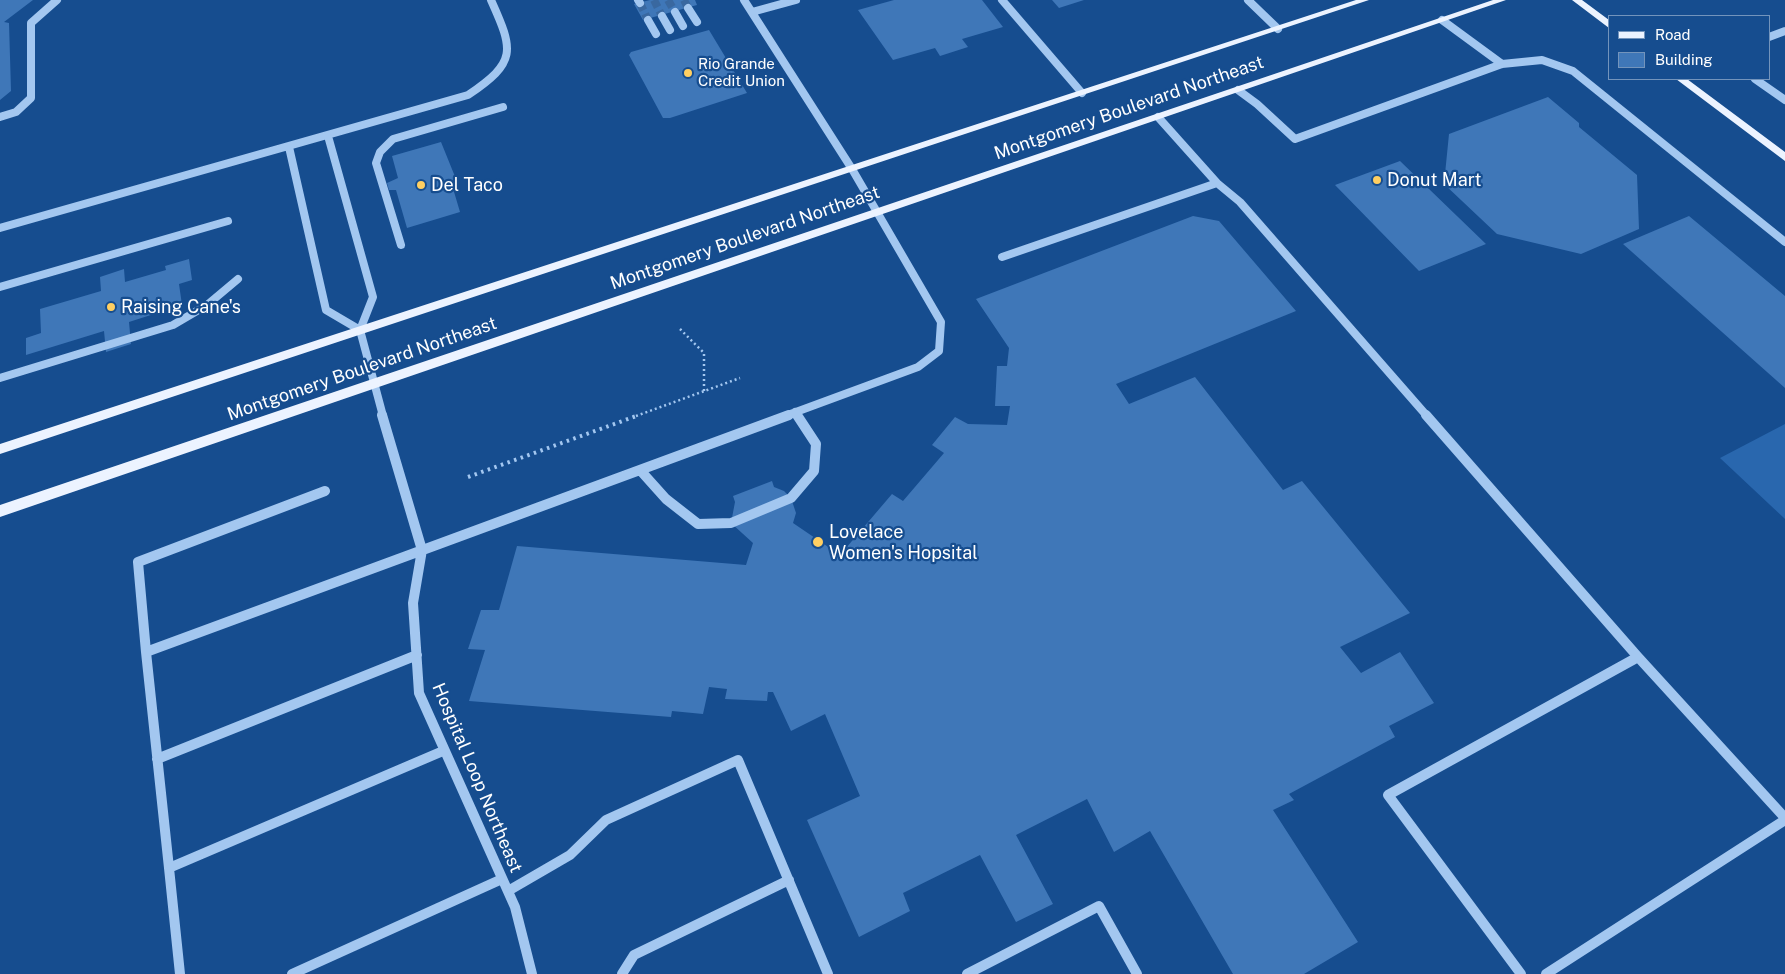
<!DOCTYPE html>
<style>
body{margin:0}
#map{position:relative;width:1785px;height:974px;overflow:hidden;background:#164d8f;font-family:"Public Sans",sans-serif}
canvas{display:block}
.legend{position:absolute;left:1608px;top:15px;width:162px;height:65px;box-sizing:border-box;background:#164d8f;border:1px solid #7394bc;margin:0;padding:6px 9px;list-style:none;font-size:15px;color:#fff}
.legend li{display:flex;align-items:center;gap:10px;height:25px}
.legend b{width:25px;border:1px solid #7394bc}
</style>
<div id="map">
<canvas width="1785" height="974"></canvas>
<ul class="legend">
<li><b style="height:6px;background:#ecf3ff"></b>Road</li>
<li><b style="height:14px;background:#3f77b8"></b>Building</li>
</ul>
</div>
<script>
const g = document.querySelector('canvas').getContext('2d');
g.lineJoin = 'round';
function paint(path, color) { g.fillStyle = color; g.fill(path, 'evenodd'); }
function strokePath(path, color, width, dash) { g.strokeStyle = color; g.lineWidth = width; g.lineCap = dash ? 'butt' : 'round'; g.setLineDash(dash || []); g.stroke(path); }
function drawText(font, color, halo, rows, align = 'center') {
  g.font = font + ' "Public Sans",sans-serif'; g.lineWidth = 4.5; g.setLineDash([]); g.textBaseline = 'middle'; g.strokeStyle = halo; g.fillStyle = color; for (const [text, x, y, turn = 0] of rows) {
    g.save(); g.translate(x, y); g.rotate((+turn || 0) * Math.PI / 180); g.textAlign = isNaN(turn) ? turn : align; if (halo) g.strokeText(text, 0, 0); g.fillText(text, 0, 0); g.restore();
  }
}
const green = new Path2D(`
 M 1785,424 L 1785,519 L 1720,458 Z`);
const building = new Path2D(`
 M 0,0 L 33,0 L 4,22 L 9,23 L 11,91 L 0,100 Z
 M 650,0 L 695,0 L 697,5 L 643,20 L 634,4 Z
 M 894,0 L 982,0 L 1003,27 L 962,39 L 968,47 L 940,56 L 935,48 L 893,60 L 858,10 Z
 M 1052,0 L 1084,0 L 1059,8 Z
 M 709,30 L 747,93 L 670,118 L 663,118 L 629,55 L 631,52 Z
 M 1548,97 L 1579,123 L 1579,127 L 1637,175 L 1639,229 L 1581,254 L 1497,234 L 1444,184 L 1449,134 Z
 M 441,142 L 458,184 L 452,185 L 460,212 L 407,228 L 396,190 L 389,190 L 387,183 L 398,178 L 392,156 Z
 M 1400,161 L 1486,244 L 1419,271 L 1335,185 Z
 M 1193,216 L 1219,221 L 1296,311 L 1116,384 L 1129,404 L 1195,377 L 1283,490 L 1302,481 L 1410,613 L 1340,647 L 1361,673 L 1400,652 L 1434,703 L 1389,726 L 1395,737 L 1289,794 L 1294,800 L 1273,810 L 1358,942 L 1304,974 L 1233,974 L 1150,831 L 1114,852 L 1087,799 L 1016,835 L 1053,904 L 1016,922 L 980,855 L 903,893 L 910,911 L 859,937 L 807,820 L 860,796 L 825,714 L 791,731 L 773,692 L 768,692 L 767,701 L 725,699 L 727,689 L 709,687 L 703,714 L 672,711 L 671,717 L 469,701 L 485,650 L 468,649 L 481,610 L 499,610 L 517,546 L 746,565 L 753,543 L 731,523 L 735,502 L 733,496 L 772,481 L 774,487 L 784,491 L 791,498 L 796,513 L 793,523 L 840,555 L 892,494 L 903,501 L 944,453 L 932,445 L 955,417 L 968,424 L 1007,425 L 1010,406 L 995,406 L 997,366 L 1007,366 L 1009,348 L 976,299 Z
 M 1689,216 L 1785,296 L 1785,388 L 1623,244 Z
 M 189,259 L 192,280 L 179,284 L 182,305 L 129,322 L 131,344 L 106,352 L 104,331 L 26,355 L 26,338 L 41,333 L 40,309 L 101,291 L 100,277 L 124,269 L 125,282 L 166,270 L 165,266 Z`);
const minorTunnel = new Path2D(`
 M 654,0 L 662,16
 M 668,0 L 675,12
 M 684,0 L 688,8
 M 640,3 L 648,20`);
const pathFar1 = new Path2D(`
 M 680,329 L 704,353 L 704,391
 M 636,416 L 740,378`);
const path = new Path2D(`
 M 468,477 L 639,415`);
const minorFar1 = new Path2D(`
 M 638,0 L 640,3
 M 744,0 L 852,169 L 941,322 L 939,351 L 918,367 L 785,416
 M 1002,0 L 1082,93
 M 1248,0 L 1278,29
 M 688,8 L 697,22
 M 675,12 L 683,26
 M 752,12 L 796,0
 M 662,16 L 670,30
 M 648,20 L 656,34
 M 1442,20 L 1502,64
 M 1769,37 L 1785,31
 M 1755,79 L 1785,100
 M 1238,90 L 1257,104 L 1295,139 L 1502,64 L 1542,60 L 1573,71 L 1785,242
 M 0,117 L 16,112 L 31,98 L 31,23 L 57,0
 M 328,136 L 373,297 L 360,330
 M 289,147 L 326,310 L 360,330
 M 1217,183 L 1240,202 L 1427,416
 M 0,228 L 468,95 C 517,62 514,51 491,0
 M 401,245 L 376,163 L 380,152 L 393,139 L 503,107
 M 1002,257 L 1217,183 L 1158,117
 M 0,287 L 228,221
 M 360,330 L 383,416
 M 0,378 L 173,325 L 207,305 L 238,279
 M 795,412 L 798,416`);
const minor = new Path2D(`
 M 382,415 L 422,550 L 413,603 L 419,693 L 515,907 L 532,974
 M 1426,415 L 1638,657 L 1785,818
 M 640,470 L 666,499 L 698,524 L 731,523 L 791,498 L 814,471 L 816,444 L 797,415
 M 146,652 L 138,562 L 325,491
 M 157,759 L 417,655
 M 169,868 L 146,652 L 789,415
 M 508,891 L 570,855 L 606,820 L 738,760 L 828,974
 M 180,974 L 169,868 L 443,751
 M 292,974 L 502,879
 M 622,974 L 634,955 L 789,880
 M 967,974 L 1099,906 L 1137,974
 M 1521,974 L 1388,795 L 1638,657
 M 1546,974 L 1785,820`);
const major = new Path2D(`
 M 1356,0 L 1369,0 L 0,454 L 0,444 Z
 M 1493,0 L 1506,0 L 0,517 L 0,505 Z
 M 1572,0 L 1582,0 L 1609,20 L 1609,28 Z
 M 1676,79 L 1687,79 L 1785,152 L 1785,161 Z`);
const markers = [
 [688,73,5,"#ffcf62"],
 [1377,180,5,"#ffcf62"],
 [421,185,5,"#ffcf62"],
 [111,307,5,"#ffcf62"],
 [818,542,6,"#ffcf62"]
];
const farPoinames = [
 ["Rio Grande",698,64],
 ["Credit Union",698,81]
];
const streetNames = [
 ["Montgomery Boulevard Northeast",1129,108,-19],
 ["Montgomery Boulevard Northeast",745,238,-19],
 ["Montgomery Boulevard Northeast",362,369,-19],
 ["Hospital Loop Northeast",477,778,67]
];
const poiNames = [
 ["Donut Mart",1387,180],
 ["Del Taco",431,185],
 ["Raising Cane's",121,307],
 ["Lovelace",829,532],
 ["Women's Hopsital",829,553]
];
paint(green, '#2967ae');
paint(building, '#3f77b8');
strokePath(minorTunnel, '#3968a0', 8, [8, 4]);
strokePath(pathFar1, '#a3c7f0', 2.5, [2, 3]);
strokePath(path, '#a3c7f0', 4, [2.5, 4.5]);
strokePath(minorFar1, '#a3c7f0', 8);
strokePath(minor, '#a3c7f0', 10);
paint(major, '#ecf3ff');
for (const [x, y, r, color] of markers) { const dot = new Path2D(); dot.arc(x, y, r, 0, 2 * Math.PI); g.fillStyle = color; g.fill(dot); strokePath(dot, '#164d8f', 2); }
drawText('15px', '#fff', '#164d8f', farPoinames, 'left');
drawText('18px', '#fff', '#164d8f', streetNames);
drawText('18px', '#fff', '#164d8f', poiNames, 'left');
</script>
